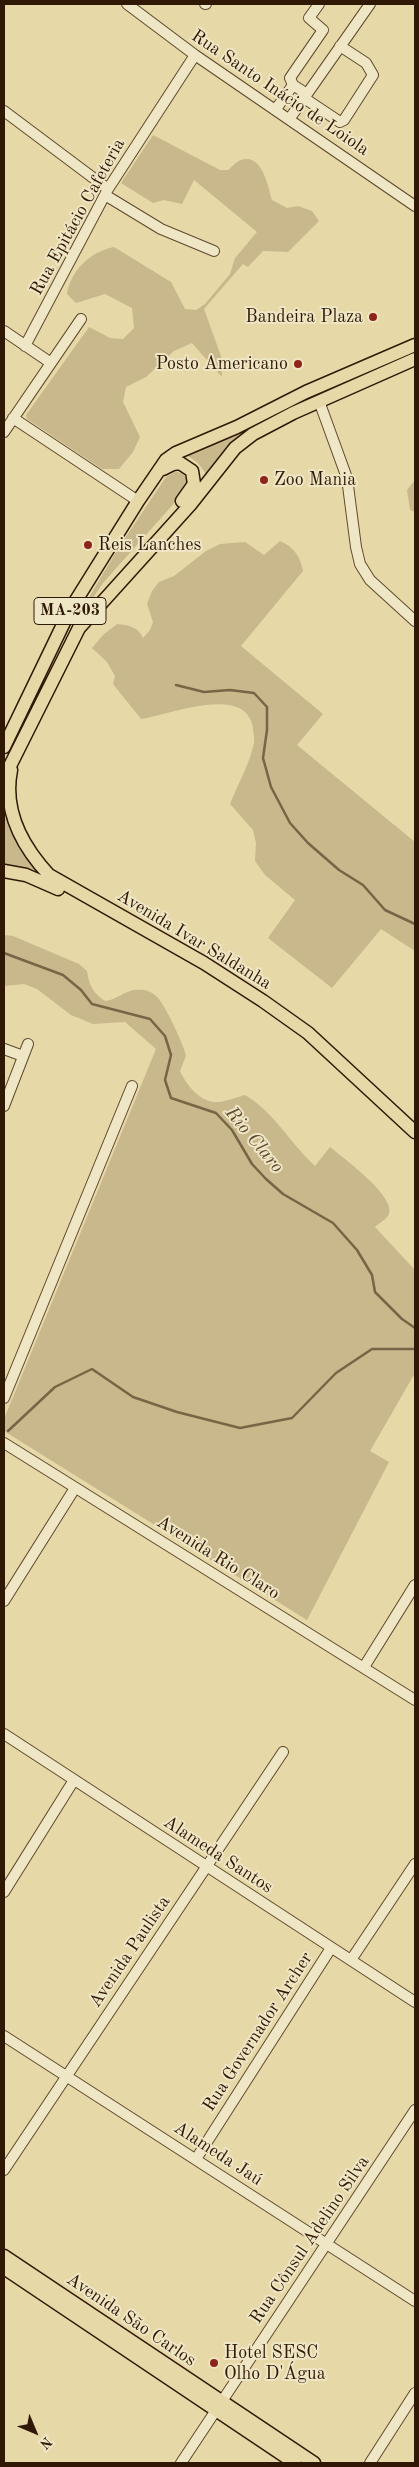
<!DOCTYPE html>
<meta charset="utf-8">
<style>
body{margin:0}
#map{position:relative;width:419px;height:2467px;overflow:hidden;background:#e7d8a8;font-family:"Old Standard TT",serif}
canvas{display:block}
.frame{position:absolute;inset:0;border:5px solid #301904;pointer-events:none}
.north{position:absolute;left:10px;top:2407px;width:50px;height:50px;-webkit-text-stroke:4px #efe6c6;paint-order:stroke;rotate:135deg;font-size:14px;font-weight:700;line-height:20px;text-align:center;color:#301904}
.north::after{content:'';display:block;margin:auto;width:18px;height:22px;background:#301904;clip-path:polygon(50% 0,100% 100%,50% 72%,0 100%)}
</style>
<div id="map">
<canvas width="419" height="2467"></canvas>
<div class="frame"></div>
<div class="north">N</div>
</div>
<script>
const g = document.querySelector('canvas').getContext('2d');
g.lineJoin = 'round';
function paint(path, color) { g.fillStyle = color; g.fill(path, 'evenodd'); }
function strokePath(path, color, width, dash) { g.strokeStyle = color; g.lineWidth = width; g.lineCap = dash ? 'butt' : 'round'; g.setLineDash(dash || []); g.stroke(path); }
function drawText(font, color, halo, rows, align = 'center') {
  g.font = font + ' "Old Standard TT",serif'; g.lineWidth = 4; g.setLineDash([]); g.textBaseline = 'middle'; g.strokeStyle = halo; g.fillStyle = color; for (const [text, x, y, turn = 0] of rows) {
    g.save(); g.translate(x, y); g.rotate((+turn || 0) * Math.PI / 180); g.textAlign = isNaN(turn) ? turn : align; if (halo) g.strokeText(text, 0, 0); g.fillText(text, 0, 0); g.restore();
  }
}
const green = new Path2D(`
 M 153,135 L 220,170 L 228,170 C 232,167 237,161 241,160 C 262,153 268,186 272,200 L 287,208 L 298,206 L 312,211 L 319,221 L 288,252 L 263,251 L 248,267 L 243,264 L 204,309 L 221,356 L 222,377 L 192,343 L 174,351 L 146,377 L 126,387 L 123,402 L 140,437 L 133,452 L 119,469 L 102,469 L 27,419 L 26,415 L 89,327 L 110,338 L 123,339 L 134,328 L 132,308 L 105,294 L 76,303 L 67,294 C 71,270 90,252 114,247 L 171,282 L 185,309 L 196,310 L 205,304 L 230,274 L 235,258 L 257,232 L 194,180 L 182,204 L 164,200 L 153,203 L 121,183 Z
 M 242,430 L 241,434 L 206,474 L 198,463 L 188,456 Z
 M 175,472 C 186,472 189,481 185,491 L 103,583 L 76,623 L 75,621 L 119,547 L 166,477 Z
 M 415,480 L 415,512 L 410,510 L 407,490 Z
 M 280,541 C 294,547 300,556 303,571 L 241,646 L 323,714 L 297,745 L 415,842 L 415,951 L 381,929 L 332,988 L 268,938 L 295,900 L 265,875 L 255,861 L 256,843 L 253,830 L 230,804 C 238,784 250,763 254,743 C 255,738 253,732 253,728 C 246,683 169,715 141,719 L 113,684 L 115,676 L 107,662 L 92,648 L 103,635 L 117,624 C 129,625 138,627 143,638 L 150,630 L 153,622 L 147,604 L 152,591 L 159,582 L 174,576 L 206,551 L 220,544 L 245,542 L 264,555 Z
 M 4,806 L 10,825 L 43,876 L 4,867 Z
 M 4,935 L 13,936 L 79,964 L 87,971 C 89,985 93,993 105,1001 C 116,1000 123,992 134,990 C 142,989 150,990 156,996 C 164,1002 180,1038 184,1049 L 186,1056 L 180,1071 C 186,1084 198,1100 214,1102 C 223,1103 237,1097 245,1095 C 275,1113 290,1143 315,1166 L 330,1147 C 343,1158 396,1196 389,1214 C 387,1219 379,1223 375,1227 L 415,1270 L 415,1373 L 370,1451 L 389,1462 L 307,1620 L 4,1431 L 4,1419 L 156,1049 L 125,1022 L 93,1024 L 71,1015 L 37,989 L 24,984 L 4,986 Z`);
const stream = new Path2D(`
 M 176,685 L 204,692 L 230,690 L 254,693 L 267,707 L 267,730 L 263,758 L 271,787 L 290,823 L 308,843 L 339,870 L 363,885 L 385,910 L 415,924
 M 4,953 L 63,975 L 81,990 L 92,1004 L 150,1019 L 165,1036 L 171,1055 L 165,1080 L 171,1098 L 216,1113 L 232,1130 L 252,1164 L 266,1179 L 283,1194 L 333,1223 L 357,1250 L 372,1275 L 375,1292 L 402,1319 L 415,1328
 M 8,1431 L 55,1387 L 92,1369 L 133,1397 L 177,1412 L 240,1428 L 292,1418 L 336,1373 L 372,1349 L 415,1349`);
const minor = new Path2D(`
 M 127,4 L 195,55 L 415,206
 M 205,4 L 206,4
 M 293,85 L 290,78 L 323,30 L 309,18 L 319,4
 M 307,94 L 370,4
 M 304,98 L 340,122 L 344,120 L 373,75 L 366,63 L 340,46
 M 276,109 L 293,85 L 307,94 L 290,118
 M 4,111 L 108,189
 M 105,195 L 161,229 L 214,251
 M 4,331 L 51,363
 M 25,346 L 108,189 L 195,55
 M 319,401 L 347,478 L 356,547 L 360,564 L 370,580 L 415,621
 M 13,418 L 138,501
 M 4,432 L 81,319
 M 4,1049 L 23,1056
 M 4,1106 L 28,1044
 M 4,1398 L 132,1086
 M 4,1443 L 415,1700
 M 4,1601 L 75,1488
 M 364,1667 L 415,1585
 M 4,1734 L 415,2002
 M 4,1892 L 74,1780
 M 351,1960 L 415,1864
 M 4,2036 L 415,2301
 M 196,2159 L 331,1948
 M 4,2170 L 283,1752
 M 181,2463 L 415,2110
 M 370,2463 L 415,2393`);
const major = new Path2D(`
 M 163,469 L 173,464 L 180,463 L 192,471 L 194,484 L 182,501
 M 4,747 L 70,610 L 138,501 L 166,460 L 176,453 L 237,427 L 306,392 L 415,345
 M 11,770 C 3,810 22,846 49,875 L 204,963 L 263,1001 L 308,1033 L 415,1132
 M 4,778 L 79,628 L 190,505 L 235,448 L 253,434 L 293,413 L 415,359
 M 4,871 L 26,875 L 58,889
 M 4,2256 L 314,2463
 M 4,2268 L 295,2463`);
const markers = [
 [373,317,5,"#8f2418"],
 [298,364,5,"#8f2418"],
 [264,480,5,"#8f2418"],
 [88,545,5,"#8f2418"],
 [214,2363,5,"#8f2418"]
];
const shields = [
 [70,611,72]
];
const shieldNames = [
 ["MA-203",70,611]
];
const streetNames = [
 ["Rua Santo Inácio de Loiola",280,93,34],
 ["Rua Epitácio Cafeteria",78,217,-61],
 ["Avenida Ivar Saldanha",194,940,31],
 ["Avenida Rio Claro",218,1558,32],
 ["Alameda Santos",218,1855,33],
 ["Avenida Paulista",130,1952,-56],
 ["Rua Governador Archer",258,2032,-57],
 ["Alameda Jaú",218,2154,33],
 ["Rua Cônsul Adelino Silva",310,2240,-56],
 ["Avenida São Carlos",131,2320,34]
];
const poiNames = [
 ["Bandeira Plaza",363,317,"right"],
 ["Posto Americano",288,364,"right"],
 ["Zoo Mania",274,480],
 ["Reis Lanches",98,545],
 ["Hotel SESC",224,2353],
 ["Olho D'Água",224,2374]
];
const waterNames = [
 ["Rio Claro",254,1140,50]
];
paint(green, '#c8b88c');
strokePath(stream, '#796545', 2.5);
strokePath(minor, '#5e492d', 12);
strokePath(major, '#301904', 15);
strokePath(minor, '#efe6c6', 10);
strokePath(major, '#e7d8a8', 12);
for (const [x, y, r, color] of markers) { const dot = new Path2D(); dot.arc(x, y, r, 0, 2 * Math.PI); g.fillStyle = color; g.fill(dot); strokePath(dot, '#efe6c6', 2); }
for (const [x, y, w] of shields) { const box = new Path2D(); box.roundRect(x - w / 2, y - 13.5, w, 27, 4); g.fillStyle = '#efe6c6'; g.fill(box); strokePath(box, '#301904', 1); }
drawText('bold 16px', '#301904', null, shieldNames);
drawText('18px', '#301904', '#efe6c6', streetNames);
drawText('18px', '#301904', '#efe6c6', poiNames, 'left');
drawText('italic 19px', '#604b2f', '#efe6c6', waterNames);
</script>
